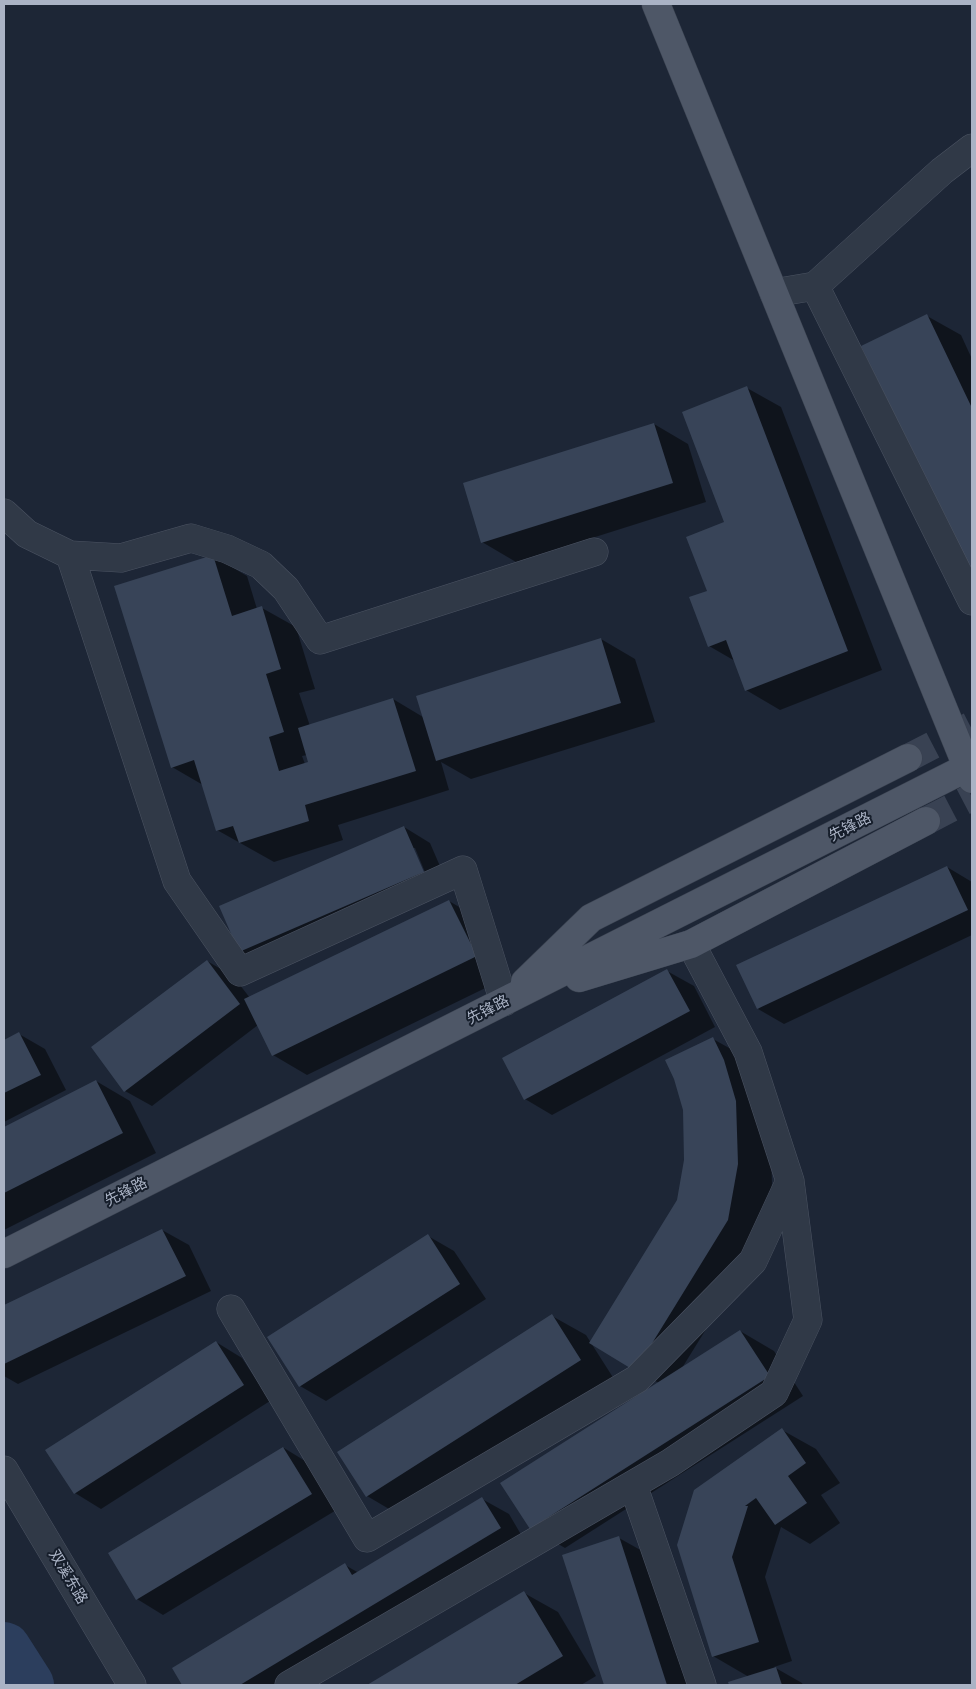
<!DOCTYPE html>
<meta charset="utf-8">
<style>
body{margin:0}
#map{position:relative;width:976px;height:1689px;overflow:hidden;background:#1d2636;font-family:Inter,sans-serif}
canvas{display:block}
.frame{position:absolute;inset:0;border:5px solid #aab3c5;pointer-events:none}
</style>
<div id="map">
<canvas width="976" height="1689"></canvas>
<div class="frame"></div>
</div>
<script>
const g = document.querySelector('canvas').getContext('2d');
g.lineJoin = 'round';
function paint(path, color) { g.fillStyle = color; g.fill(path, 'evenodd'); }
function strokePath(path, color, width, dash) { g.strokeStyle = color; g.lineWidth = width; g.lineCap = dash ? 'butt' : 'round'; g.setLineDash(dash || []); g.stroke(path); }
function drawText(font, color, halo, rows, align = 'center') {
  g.font = font + ' Inter,"Noto Sans SC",sans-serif'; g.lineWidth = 4; g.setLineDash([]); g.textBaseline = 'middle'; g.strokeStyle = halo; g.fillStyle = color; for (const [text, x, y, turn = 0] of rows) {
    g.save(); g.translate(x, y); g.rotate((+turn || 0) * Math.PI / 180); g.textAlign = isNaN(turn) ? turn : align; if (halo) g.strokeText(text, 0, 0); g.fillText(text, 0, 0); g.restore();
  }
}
const shadow = new Path2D(`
 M 927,316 L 961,335 L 972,359 L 972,573 Z
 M 747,388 L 781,407 L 882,670 L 780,710 L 746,690 L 735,661 L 709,646 L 708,592 L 725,523 Z
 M 654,424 L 688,444 L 706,502 L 516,562 L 482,542 Z
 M 213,556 L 247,576 L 257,609 L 262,608 L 296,627 L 315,689 L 299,693 L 310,726 L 393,699 L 423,717 L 601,639 L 635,659 L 655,722 L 471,779 L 441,762 L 449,790 L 338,825 L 343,840 L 274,862 L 217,830 L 203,785 L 172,767 ZM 307,755 L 310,763 L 305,764 L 302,756 Z
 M 404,827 L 430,843 L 449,887 L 267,967 L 240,952 ZM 412,848 L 415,848 L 427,877 L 425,878 Z
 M 947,867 L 972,882 L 972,935 L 784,1024 L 758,1009 Z
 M 449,901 L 483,921 L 510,976 L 307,1075 L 273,1055 L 258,1025 L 152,1106 L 125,1091 L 207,961 L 233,976 L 250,998 Z
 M 667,971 L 694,986 L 715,1027 L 552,1115 L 525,1099 Z
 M 19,1034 L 45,1049 L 66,1090 L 4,1122 L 4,1041 Z
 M 713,1039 L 747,1058 L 770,1122 L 772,1184 L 762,1239 L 682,1368 L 740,1331 L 774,1351 L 803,1396 L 565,1548 L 531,1528 L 659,1383 L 635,1370 L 678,1201 Z
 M 96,1081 L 130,1101 L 156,1153 L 4,1230 L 4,1128 Z
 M 162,1230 L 189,1245 L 211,1291 L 18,1384 L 4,1376 L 4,1307 Z
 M 428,1236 L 454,1251 L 486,1299 L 326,1401 L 300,1386 Z
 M 552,1316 L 586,1335 L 614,1379 L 401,1516 L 367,1496 L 339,1452 Z
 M 216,1342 L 242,1358 L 270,1401 L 101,1509 L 75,1493 Z
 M 782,1430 L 816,1449 L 840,1483 L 821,1495 L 840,1523 L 810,1544 L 781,1527 L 765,1577 L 792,1661 L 774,1667 L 802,1683 L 803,1685 L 730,1685 L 729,1683 L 749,1677 L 713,1656 L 678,1545 Z
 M 284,1448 L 310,1464 L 338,1509 L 163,1615 L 137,1599 Z
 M 482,1499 L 509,1514 L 526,1543 L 291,1685 L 184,1685 L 173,1668 L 345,1565 L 359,1573 Z
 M 619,1538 L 653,1557 L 694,1685 L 605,1685 L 563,1556 Z
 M 524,1593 L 558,1612 L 596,1676 L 581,1685 L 369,1685 Z`);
const river = new Path2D(`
 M 4,1649 L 27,1685`);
const building = new Path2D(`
 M 927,314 L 972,408 L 972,576 L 861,346 Z
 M 747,386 L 848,651 L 745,691 L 726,640 L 708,647 L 689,597 L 707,591 L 686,537 L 724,522 L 682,412 Z
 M 654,423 L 673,483 L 481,543 L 463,483 Z
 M 213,555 L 232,616 L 262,606 L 281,669 L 266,674 L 284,732 L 269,737 L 279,771 L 308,762 L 298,728 L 393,698 L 416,771 L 305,805 L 309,821 L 239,843 L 233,826 L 216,831 L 194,760 L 171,768 L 114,586 Z
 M 601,638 L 621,703 L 436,761 L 416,696 Z
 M 404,826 L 424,872 L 239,952 L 219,906 Z
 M 947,866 L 968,910 L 757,1009 L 736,965 Z
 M 449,900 L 477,956 L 272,1056 L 244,999 Z
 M 207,960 L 240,1004 L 124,1092 L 91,1047 Z
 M 667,969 L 690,1011 L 524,1100 L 502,1058 Z
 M 19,1032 L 41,1075 L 4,1093 L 4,1040 Z
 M 713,1037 L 724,1060 L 736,1101 L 738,1164 L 728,1220 L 635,1371 L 589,1343 L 677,1200 L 684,1160 L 683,1110 L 674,1079 L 665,1060 Z
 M 96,1080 L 123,1133 L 4,1193 L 4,1127 Z
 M 162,1229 L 186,1276 L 4,1364 L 4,1305 Z
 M 428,1234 L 460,1284 L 299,1387 L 267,1337 Z
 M 552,1314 L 581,1360 L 366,1497 L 337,1452 Z
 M 740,1330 L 770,1376 L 530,1529 L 500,1483 Z
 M 216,1341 L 244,1385 L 74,1494 L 45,1450 Z
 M 782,1428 L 806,1463 L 788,1476 L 807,1503 L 775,1525 L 756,1498 L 745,1506 L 748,1506 L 732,1557 L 759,1642 L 712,1657 L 677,1545 L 694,1490 Z
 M 283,1447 L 312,1494 L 136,1600 L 108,1553 Z
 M 482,1497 L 501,1528 L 240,1685 L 182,1685 L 172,1668 L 345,1563 L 352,1575 Z
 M 619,1536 L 667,1685 L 604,1685 L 562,1555 Z
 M 524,1591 L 563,1656 L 515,1685 L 367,1685 Z
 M 776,1667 L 782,1685 L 729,1685 L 728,1682 Z`);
const majorTunnel = new Path2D(`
 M 908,758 L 972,725
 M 926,821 L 972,797`);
const minor = new Path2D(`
 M 815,286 L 972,601
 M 774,293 L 815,286 L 942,171 L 972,148
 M 4,513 L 27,534 L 70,555 L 121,558 L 191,538 L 227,549 L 261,565 L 286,589 L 320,640 L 594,552
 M 70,555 L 177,881 L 240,972 L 463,870 L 504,1002
 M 231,1309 L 367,1538 L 637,1379 L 753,1261 L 790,1181
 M 4,1470 L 132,1685
 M 633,1485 L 702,1685
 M 289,1685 L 670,1463 L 774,1393 L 808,1320 L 790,1181 L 748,1052 L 691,944`);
const major = new Path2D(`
 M 656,4 L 972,779
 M 579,978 L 691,944 L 926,821
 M 525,982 L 591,918 L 908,758
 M 4,1254 L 972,765`);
const streetNames = [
 ["先锋路",850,827,-27],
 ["先锋路",488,1010,-27],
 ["先锋路",126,1192,-27],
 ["双溪东路",68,1577,59]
];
paint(shadow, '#0007');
strokePath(river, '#2c3e5d', 54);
paint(building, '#384458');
strokePath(majorTunnel, '#394253', 28, [28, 14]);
strokePath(minor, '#4b5362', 29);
strokePath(major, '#3a4250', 29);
strokePath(minor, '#303947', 28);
strokePath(major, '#4e5767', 28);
drawText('15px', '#aab3c5', '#161e2b', streetNames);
</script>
